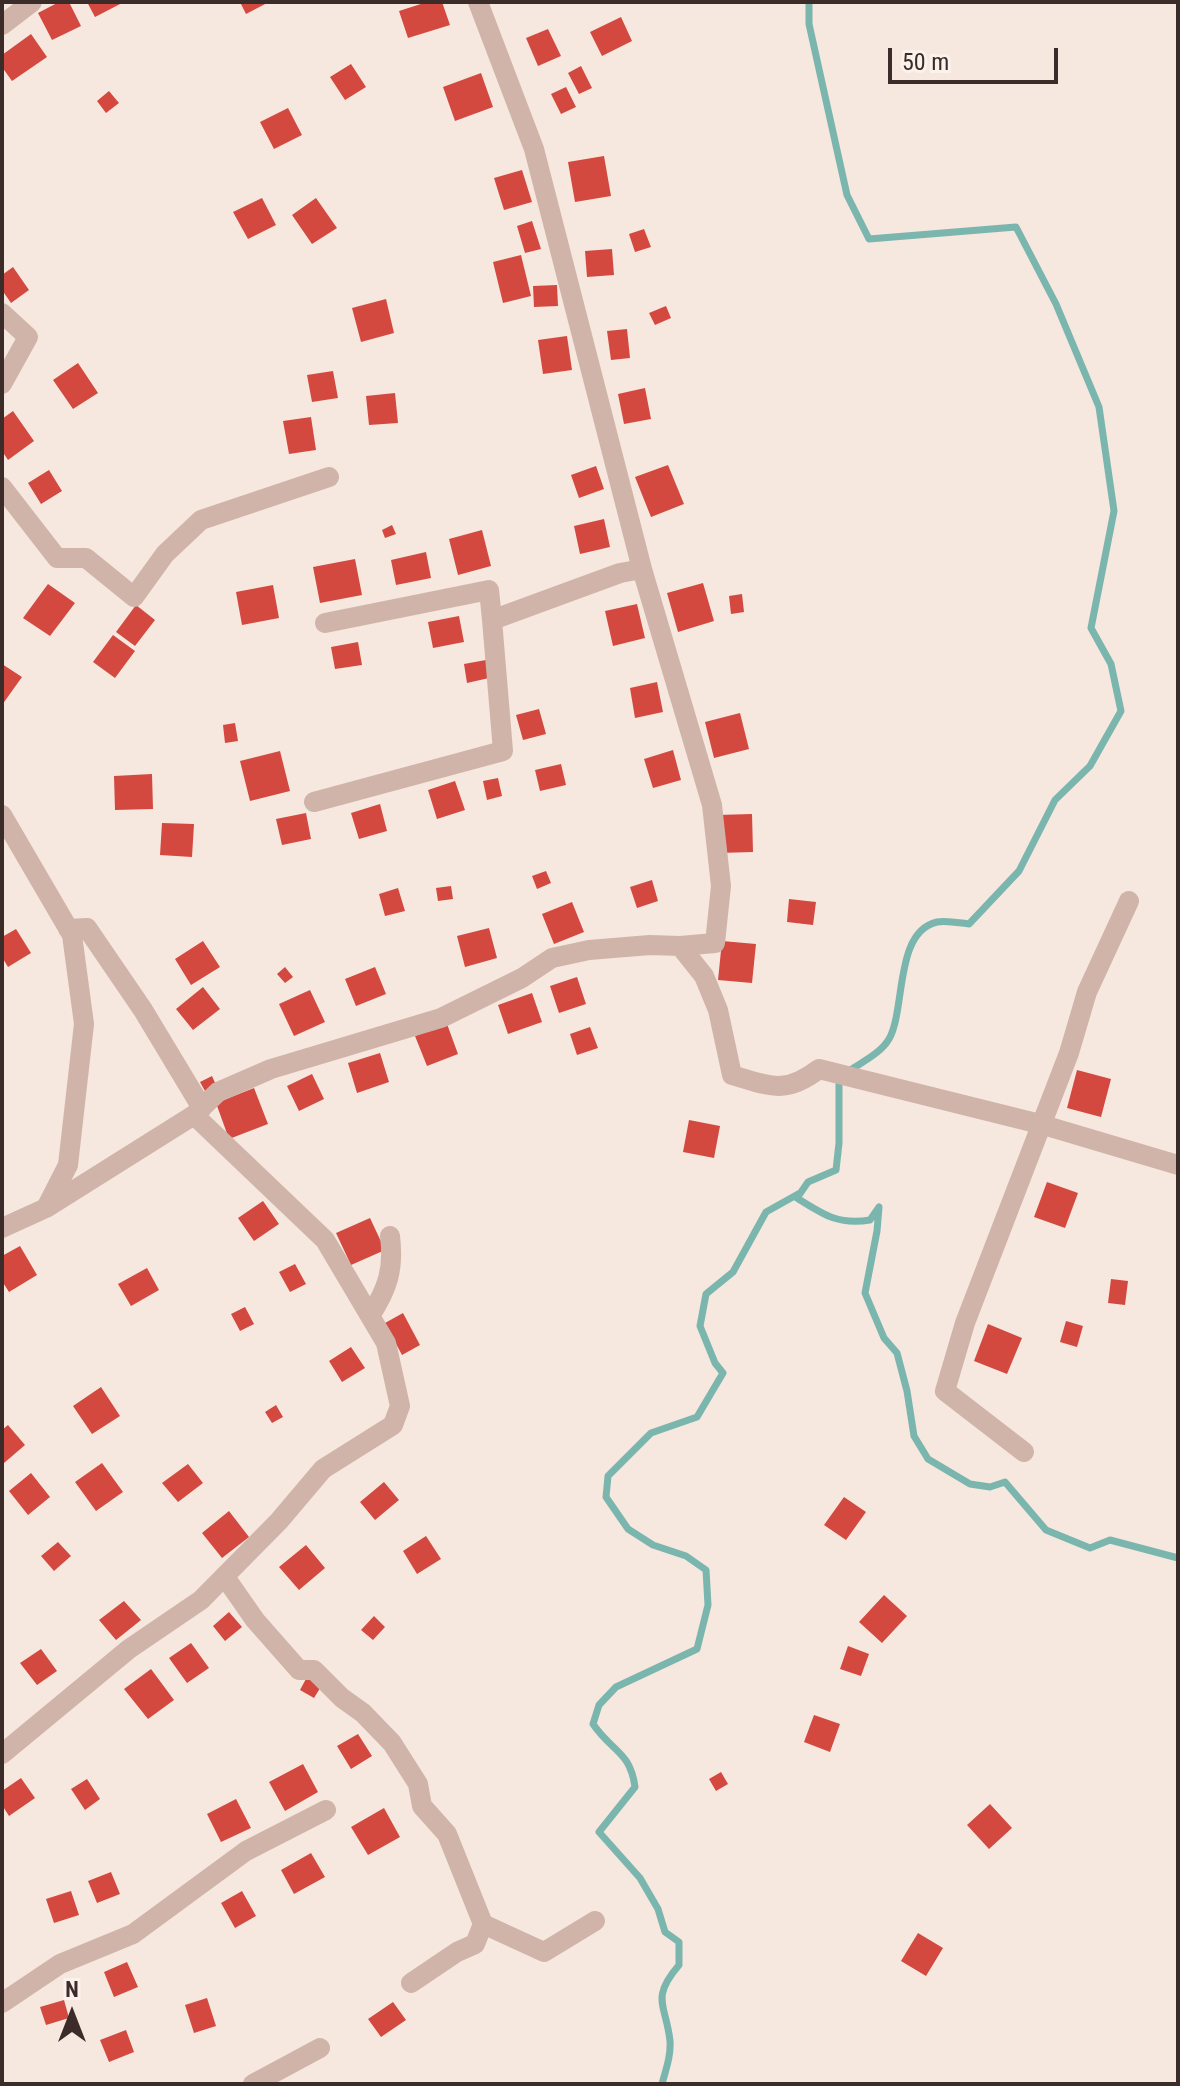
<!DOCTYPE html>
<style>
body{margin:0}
#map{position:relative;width:1180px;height:2086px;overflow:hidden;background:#f6e7df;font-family:"Roboto Condensed",sans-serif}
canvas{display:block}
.frame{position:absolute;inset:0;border:4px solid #3c2c29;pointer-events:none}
.north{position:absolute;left:32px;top:1974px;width:80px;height:80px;-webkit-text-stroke:6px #fcf2ec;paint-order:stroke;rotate:0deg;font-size:22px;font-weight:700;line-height:32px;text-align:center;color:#3c2c29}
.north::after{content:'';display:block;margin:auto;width:28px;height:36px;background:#3c2c29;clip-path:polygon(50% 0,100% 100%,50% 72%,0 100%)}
.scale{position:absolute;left:888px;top:48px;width:170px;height:36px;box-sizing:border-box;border:4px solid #3c2c29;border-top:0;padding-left:10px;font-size:24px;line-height:28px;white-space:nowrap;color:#3c2c29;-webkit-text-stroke:6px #fcf2ec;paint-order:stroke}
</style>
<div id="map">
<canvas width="1180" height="2086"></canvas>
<div class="frame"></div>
<div class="north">N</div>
<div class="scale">50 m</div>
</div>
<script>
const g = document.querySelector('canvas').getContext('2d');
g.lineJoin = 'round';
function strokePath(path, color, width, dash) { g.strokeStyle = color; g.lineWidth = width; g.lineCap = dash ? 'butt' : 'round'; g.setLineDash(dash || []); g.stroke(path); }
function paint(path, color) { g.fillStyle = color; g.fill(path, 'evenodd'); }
const stream = new Path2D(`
 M 809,2 L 809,24 L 847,195 L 869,239 L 1016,227 L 1056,304 L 1099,407 L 1114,511 L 1091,628 L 1111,664 L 1121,711 L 1090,766 L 1055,800 L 1019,871 L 969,924 C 960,923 946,920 937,922 C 894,932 906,1009 889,1039 C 881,1053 862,1062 849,1071
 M 839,1077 L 839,1143 L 836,1170 L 808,1182 L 797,1198 C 824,1215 838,1225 870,1220 L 879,1207 L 877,1231 L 865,1293 L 884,1338 L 897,1353 L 907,1391 L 914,1436 L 928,1459 L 970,1484 L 990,1487 L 1005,1482 L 1046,1530 L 1090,1548 L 1110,1540 L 1178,1558
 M 662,2084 C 666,2069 671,2056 670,2041 C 666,2004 650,1999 679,1965 L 679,1942 L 665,1932 L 658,1909 L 640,1878 L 599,1832 L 635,1787 C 630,1751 612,1752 593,1724 L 599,1705 L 616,1687 L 697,1649 L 708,1605 L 706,1570 L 686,1556 L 653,1545 L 628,1529 L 606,1497 L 608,1476 L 651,1433 L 697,1417 L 723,1373 L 715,1363 L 700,1326 L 706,1294 L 733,1272 L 766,1212 L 800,1193`);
const building = new Path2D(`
 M 59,2 L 69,2 L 81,26 L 52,40 L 38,13 Z
 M 87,2 L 124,2 L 95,17 Z
 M 240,2 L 269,2 L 246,14 Z
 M 427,2 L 442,2 L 450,25 L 408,38 L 399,11 Z
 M 621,17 L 632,41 L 602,56 L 590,32 Z
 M 548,29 L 561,56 L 538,66 L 526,38 Z
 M 31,34 L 47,57 L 12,81 L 2,67 L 2,55 Z
 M 351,64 L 366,87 L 345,100 L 330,77 Z
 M 581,66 L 592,88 L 579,94 L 568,73 Z
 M 481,73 L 493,107 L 455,121 L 443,87 Z
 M 566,87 L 576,107 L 561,114 L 551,94 Z
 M 109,91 L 119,103 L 106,113 L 97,101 Z
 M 288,108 L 302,135 L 274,149 L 260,122 Z
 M 604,156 L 611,196 L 575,202 L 568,162 Z
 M 522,170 L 532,202 L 504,210 L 494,178 Z
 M 262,198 L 276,225 L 248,239 L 233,212 Z
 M 316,198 L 337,228 L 312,244 L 292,215 Z
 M 532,221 L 541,249 L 525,253 L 517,226 Z
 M 644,229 L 651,247 L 635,252 L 629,234 Z
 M 612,249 L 614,275 L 587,277 L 585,251 Z
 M 521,255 L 531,296 L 503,303 L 493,262 Z
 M 13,267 L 29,290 L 11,303 L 2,290 L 2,275 Z
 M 557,285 L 558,306 L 534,307 L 533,286 Z
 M 386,299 L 394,333 L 361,342 L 352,308 Z
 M 666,306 L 671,318 L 655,325 L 649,313 Z
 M 627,329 L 630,358 L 611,360 L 607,331 Z
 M 567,336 L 572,370 L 543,374 L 538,340 Z
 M 78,363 L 98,393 L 73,409 L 53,380 Z
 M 333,371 L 338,398 L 312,402 L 307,375 Z
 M 645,388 L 651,419 L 624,424 L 618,394 Z
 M 395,393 L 398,423 L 369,425 L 366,396 Z
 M 13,411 L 34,441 L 8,460 L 2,451 L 2,419 Z
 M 311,417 L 316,450 L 289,454 L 283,421 Z
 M 668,465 L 684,504 L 651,517 L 635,477 Z
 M 596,466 L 604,489 L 579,498 L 571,475 Z
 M 49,470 L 62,491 L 41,504 L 28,483 Z
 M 604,519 L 610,547 L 580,554 L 574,526 Z
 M 392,525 L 396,534 L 385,538 L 382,530 Z
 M 482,530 L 491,566 L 458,575 L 449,539 Z
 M 426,552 L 431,578 L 396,585 L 391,560 Z
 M 355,559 L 362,595 L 320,603 L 313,567 Z
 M 703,583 L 714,621 L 678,632 L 667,593 Z
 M 48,584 L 75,603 L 50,636 L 23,618 Z
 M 273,585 L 279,618 L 242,625 L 236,592 Z
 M 742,594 L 744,612 L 731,614 L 729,596 Z
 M 637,604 L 645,638 L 613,646 L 605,611 Z
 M 136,605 L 155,620 L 135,646 L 116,632 Z
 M 459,616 L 464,642 L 433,648 L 428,622 Z
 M 113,635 L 135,651 L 115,678 L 93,662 Z
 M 358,642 L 362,665 L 335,669 L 331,647 Z
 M 486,660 L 489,678 L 467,683 L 464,664 Z
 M 2,664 L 22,677 L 2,705 Z
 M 657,682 L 663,712 L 635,718 L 630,688 Z
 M 539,709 L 546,734 L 523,740 L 516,715 Z
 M 740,713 L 749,749 L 714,758 L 705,722 Z
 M 235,723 L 238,741 L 225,743 L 223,725 Z
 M 673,750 L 681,780 L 653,788 L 644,759 Z
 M 280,751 L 290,791 L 250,801 L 240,761 Z
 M 561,764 L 566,785 L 540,791 L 535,770 Z
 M 152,774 L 153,809 L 115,810 L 114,776 Z
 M 498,778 L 502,796 L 487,800 L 483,781 Z
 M 455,781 L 465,810 L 437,819 L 428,790 Z
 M 380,804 L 387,831 L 359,839 L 351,813 Z
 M 306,813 L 311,839 L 282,845 L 276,819 Z
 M 752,814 L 753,852 L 718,853 L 717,815 Z
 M 162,823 L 194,824 L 192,857 L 160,855 Z
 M 546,871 L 551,883 L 537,889 L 532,876 Z
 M 652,880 L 658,901 L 637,908 L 630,887 Z
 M 451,886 L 453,899 L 438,901 L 436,888 Z
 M 398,888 L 405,911 L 385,916 L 379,894 Z
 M 789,899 L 816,902 L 813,925 L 787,922 Z
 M 572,902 L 584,932 L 554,944 L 542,914 Z
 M 489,928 L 497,958 L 465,967 L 457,936 Z
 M 16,929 L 31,953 L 8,967 L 2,957 L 2,937 Z
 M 203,941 L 220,967 L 191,985 L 175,959 Z
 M 722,941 L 756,944 L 752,983 L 718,980 Z
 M 285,967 L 293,977 L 285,983 L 277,974 Z
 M 375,967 L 386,994 L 356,1006 L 345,979 Z
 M 577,977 L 586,1004 L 559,1013 L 550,986 Z
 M 203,987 L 220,1009 L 193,1030 L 176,1009 Z
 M 310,990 L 325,1022 L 294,1036 L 279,1004 Z
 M 532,993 L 542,1022 L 508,1034 L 498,1005 Z
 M 447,1024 L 458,1054 L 427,1066 L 415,1036 Z
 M 590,1027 L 598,1048 L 577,1055 L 570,1034 Z
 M 380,1053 L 389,1082 L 357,1093 L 348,1063 Z
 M 1077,1070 L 1111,1079 L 1101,1117 L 1067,1108 Z
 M 312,1074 L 324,1099 L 299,1111 L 287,1086 Z
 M 212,1076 L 216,1085 L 205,1091 L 200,1082 Z
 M 254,1088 L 268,1124 L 229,1139 L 216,1103 Z
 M 689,1120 L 720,1126 L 714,1158 L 683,1152 Z
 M 1047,1182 L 1078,1193 L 1065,1228 L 1034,1217 Z
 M 263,1201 L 279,1224 L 254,1241 L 238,1218 Z
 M 370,1218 L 385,1250 L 351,1265 L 336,1233 Z
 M 20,1246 L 37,1275 L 9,1292 L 2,1281 L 2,1256 Z
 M 295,1264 L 306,1284 L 290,1292 L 279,1272 Z
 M 147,1268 L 159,1290 L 131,1306 L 118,1284 Z
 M 1111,1279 L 1128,1281 L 1125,1305 L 1108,1303 Z
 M 245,1307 L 254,1324 L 240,1331 L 231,1314 Z
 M 403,1313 L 420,1345 L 402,1355 L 385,1323 Z
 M 1066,1321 L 1083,1326 L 1077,1347 L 1060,1342 Z
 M 988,1324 L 1022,1338 L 1007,1374 L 974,1361 Z
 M 351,1347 L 365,1368 L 342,1382 L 329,1361 Z
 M 101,1387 L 120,1416 L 92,1434 L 73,1406 Z
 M 276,1405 L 283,1417 L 272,1423 L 265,1412 Z
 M 8,1425 L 25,1445 L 4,1463 L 2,1430 Z
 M 102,1463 L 123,1492 L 96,1511 L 75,1482 Z
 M 188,1464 L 203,1483 L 178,1502 L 162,1483 Z
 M 31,1473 L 50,1497 L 28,1515 L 9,1491 Z
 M 384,1482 L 399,1500 L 375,1520 L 360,1502 Z
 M 844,1497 L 866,1512 L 846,1540 L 824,1525 Z
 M 229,1511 L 249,1537 L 222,1558 L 202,1533 Z
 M 426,1536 L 441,1559 L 417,1574 L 403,1551 Z
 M 58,1542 L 71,1556 L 54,1571 L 41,1556 Z
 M 306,1545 L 325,1568 L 299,1590 L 279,1567 Z
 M 884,1595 L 907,1616 L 882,1643 L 859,1622 Z
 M 124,1601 L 141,1620 L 116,1640 L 99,1620 Z
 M 229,1612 L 242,1627 L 225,1641 L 213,1626 Z
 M 374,1616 L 385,1627 L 373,1640 L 361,1630 Z
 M 191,1643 L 209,1668 L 187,1683 L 169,1658 Z
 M 848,1646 L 869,1654 L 861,1676 L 840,1669 Z
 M 41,1649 L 57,1671 L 37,1685 L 20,1663 Z
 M 151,1669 L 174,1700 L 148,1719 L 124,1689 Z
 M 307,1677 L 322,1685 L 314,1698 L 300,1690 Z
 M 814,1715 L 840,1724 L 830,1752 L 804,1742 Z
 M 358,1734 L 372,1756 L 351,1769 L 337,1746 Z
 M 303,1764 L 318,1792 L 285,1811 L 269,1782 Z
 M 721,1772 L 728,1784 L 716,1791 L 709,1779 Z
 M 21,1778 L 35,1798 L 9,1816 L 2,1805 L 2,1791 Z
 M 87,1779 L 100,1799 L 85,1810 L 71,1789 Z
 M 236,1799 L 251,1828 L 221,1842 L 207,1814 Z
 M 990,1804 L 1012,1828 L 989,1849 L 967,1825 Z
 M 384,1808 L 400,1837 L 368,1855 L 351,1827 Z
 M 311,1853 L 325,1877 L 294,1894 L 281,1870 Z
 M 111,1872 L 120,1894 L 97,1903 L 88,1881 Z
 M 71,1891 L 79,1915 L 54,1923 L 46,1899 Z
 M 242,1891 L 256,1916 L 235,1928 L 221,1903 Z
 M 918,1933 L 943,1948 L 926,1976 L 901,1961 Z
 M 127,1962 L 138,1987 L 114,1997 L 104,1972 Z
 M 207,1998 L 216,2026 L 194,2033 L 185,2005 Z
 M 64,2000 L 69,2018 L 46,2025 L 40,2007 Z
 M 393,2002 L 406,2020 L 381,2037 L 368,2019 Z
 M 126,2030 L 134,2052 L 109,2062 L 100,2040 Z`);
const minor = new Path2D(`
 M 2,25 L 32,2
 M 2,313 L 28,337 L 2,384
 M 2,487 L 57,558 L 86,558 L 134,597 L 165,554 L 201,520 L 329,477
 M 642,569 L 712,805 L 721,886 L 715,943 L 680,946
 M 325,623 L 489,590 L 492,620 L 620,573 L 642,569 L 534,149 L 478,2
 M 314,802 L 503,751 L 492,620
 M 2,815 L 72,935 L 84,1024 L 68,1165 L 46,1208
 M 68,929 L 87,928 L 143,1010 L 202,1108
 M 194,1115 L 218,1092 L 271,1069 L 441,1018 L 522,978 L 552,958 L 589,950 L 650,945 L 680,946 L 704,976 L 718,1010 L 732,1075 C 770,1086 785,1095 819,1069 L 1040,1124 L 1178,1165
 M 2,1228 L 46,1208 L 194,1115 L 325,1240 L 386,1343 L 400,1406 L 393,1425 L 323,1469 L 279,1521 L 201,1600 L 129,1649 L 2,1754
 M 370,1316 C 388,1288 394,1269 390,1236
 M 1024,1452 L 945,1391 L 965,1323 L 1069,1053 L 1087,992 L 1129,901
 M 225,1577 L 255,1620 L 299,1670 L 314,1670 L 342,1698 L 363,1713 L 392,1743 L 418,1784 L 422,1806 L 447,1834 L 483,1924 L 544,1952 L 595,1921
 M 411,1983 L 457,1952 L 475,1944 L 483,1924
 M 2,2003 L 60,1964 L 133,1934 L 246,1851 L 326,1810
 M 253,2084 L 320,2048`);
strokePath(stream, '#7ab6ae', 7);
paint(building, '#d34940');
strokePath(minor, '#d0b4a9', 20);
</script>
